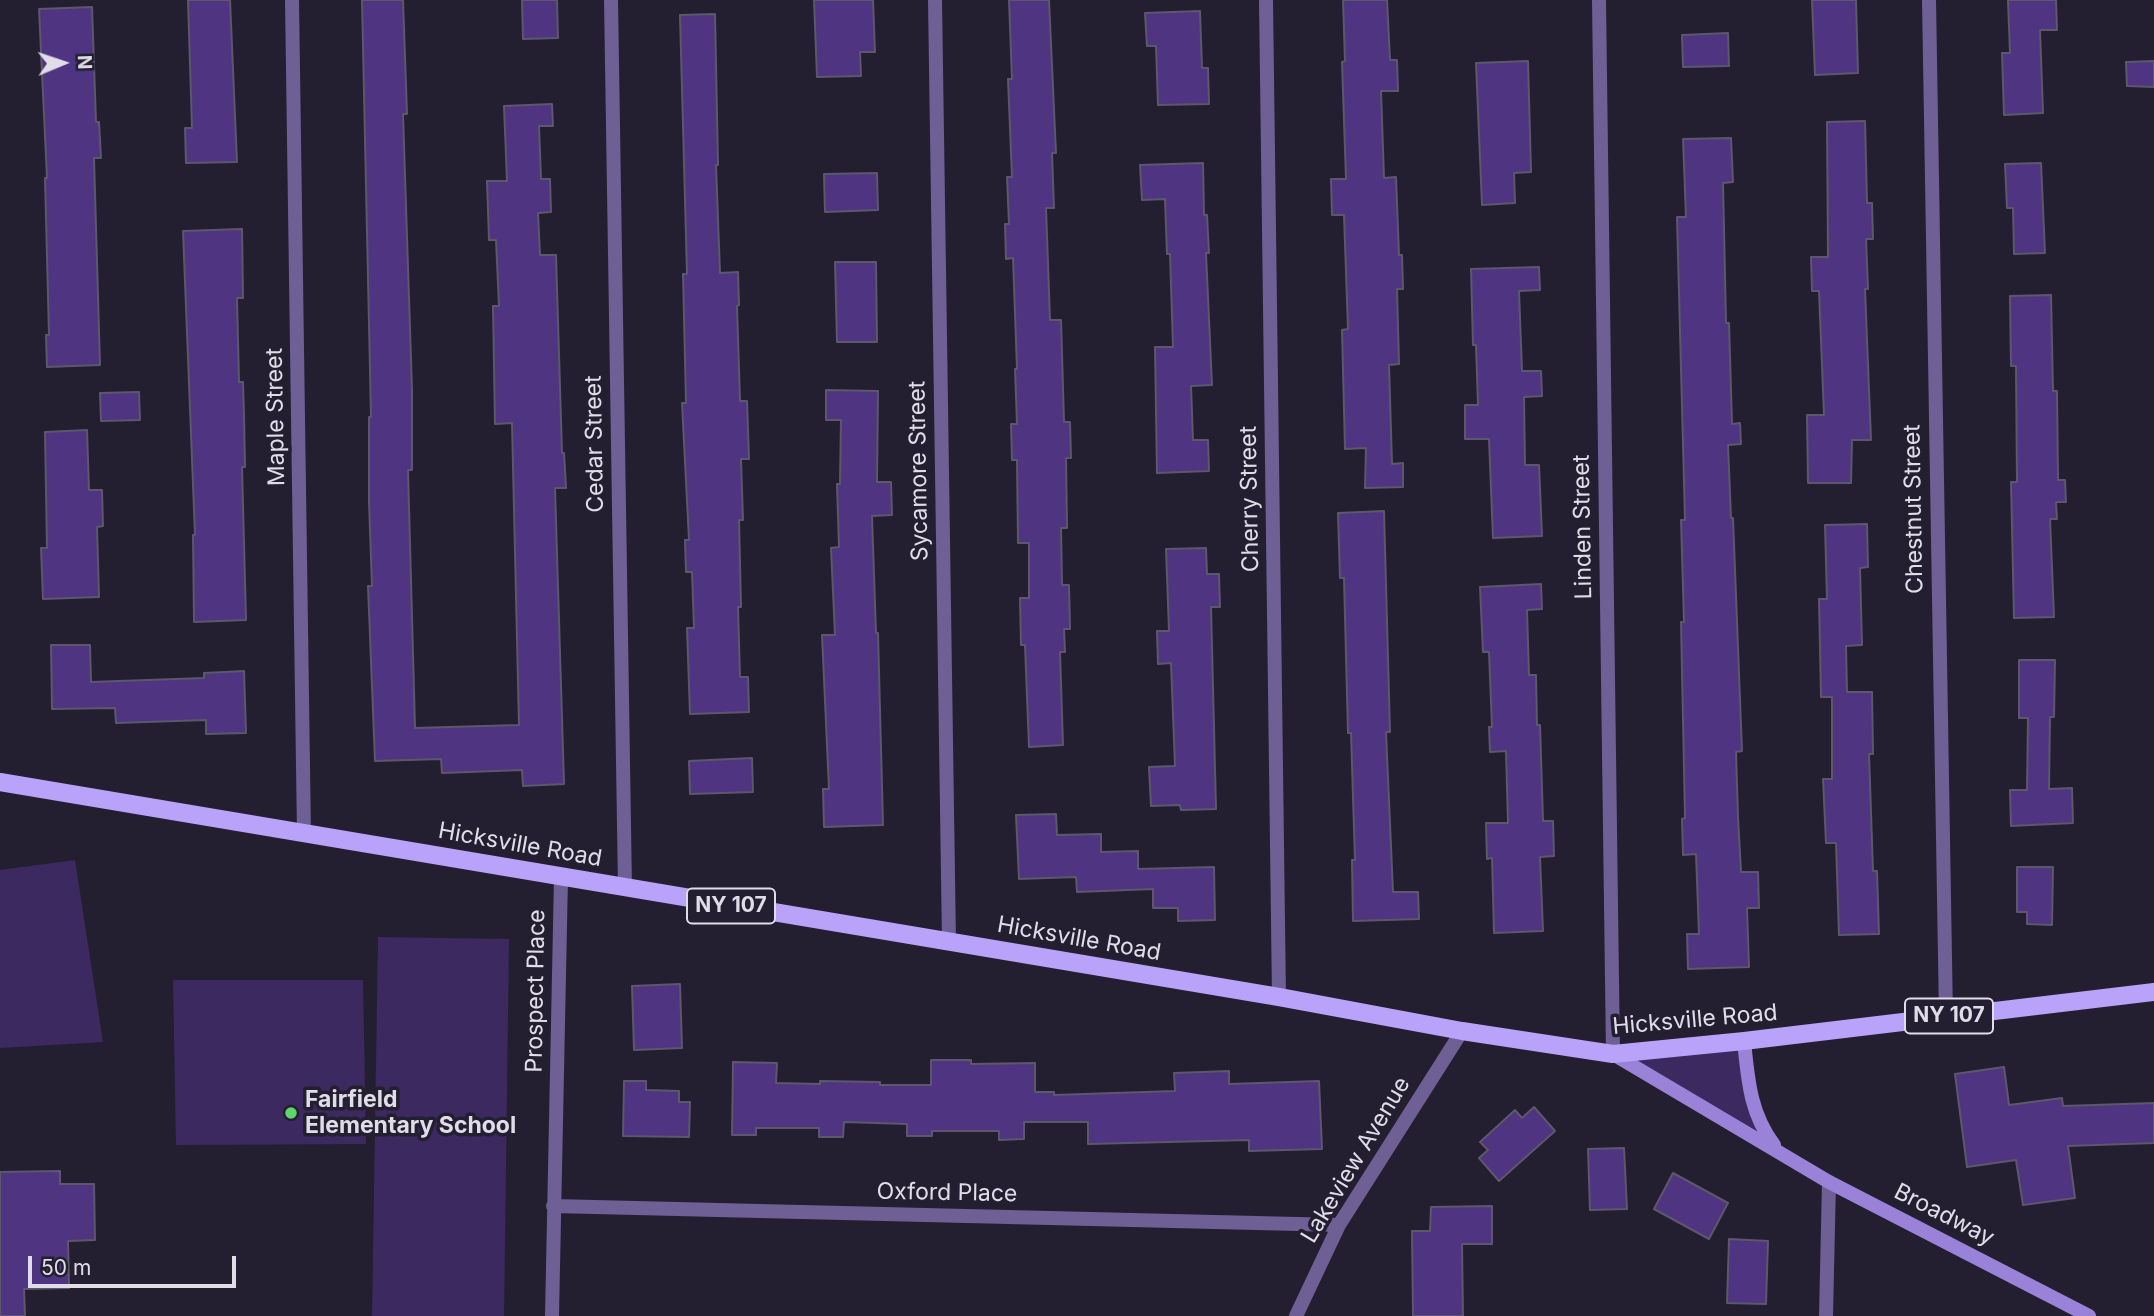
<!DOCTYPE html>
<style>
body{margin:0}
#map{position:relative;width:2154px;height:1316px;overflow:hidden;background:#231f30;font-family:Inter,sans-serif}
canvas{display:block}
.north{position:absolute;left:28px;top:28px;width:70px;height:70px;-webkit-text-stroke:5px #231f30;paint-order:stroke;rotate:88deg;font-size:19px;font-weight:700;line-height:28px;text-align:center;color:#e0dde9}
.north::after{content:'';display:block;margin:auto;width:24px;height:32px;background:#e0dde9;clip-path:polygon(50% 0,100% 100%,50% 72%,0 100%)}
.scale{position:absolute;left:28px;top:1256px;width:208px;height:32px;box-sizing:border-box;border:4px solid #e0dde9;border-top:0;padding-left:9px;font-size:21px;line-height:24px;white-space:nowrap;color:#e0dde9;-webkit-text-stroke:5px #231f30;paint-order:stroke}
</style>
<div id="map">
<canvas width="2154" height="1316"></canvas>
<div class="north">N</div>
<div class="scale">50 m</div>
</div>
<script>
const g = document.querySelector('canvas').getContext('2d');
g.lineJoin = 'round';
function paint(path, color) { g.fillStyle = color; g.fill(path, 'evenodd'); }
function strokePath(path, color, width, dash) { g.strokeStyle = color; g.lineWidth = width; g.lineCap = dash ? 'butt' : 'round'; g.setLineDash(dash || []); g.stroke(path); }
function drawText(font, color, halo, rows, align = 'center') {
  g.font = font + ' Inter,sans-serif'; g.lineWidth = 7; g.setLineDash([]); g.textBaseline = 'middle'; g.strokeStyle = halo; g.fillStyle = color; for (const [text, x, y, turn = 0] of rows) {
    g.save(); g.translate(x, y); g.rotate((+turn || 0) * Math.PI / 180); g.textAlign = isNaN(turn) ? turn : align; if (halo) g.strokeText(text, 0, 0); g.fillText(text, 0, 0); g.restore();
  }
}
const green = new Path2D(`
 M 75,860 L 103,1042 L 0,1048 L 0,870 Z
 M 378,937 L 509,939 L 504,1316 L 372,1316 Z
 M 173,980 L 363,980 L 366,1144 L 176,1145 Z
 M 1739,1048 L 1745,1092 L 1758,1134 L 1626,1057 Z`);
const building = new Path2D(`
 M 188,0 L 230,0 L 237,162 L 186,163 L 185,128 L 192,128 Z
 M 362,0 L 403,0 L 407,114 L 403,114 L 412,390 L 412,470 L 408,470 L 415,728 L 519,725 L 512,423 L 495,424 L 493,306 L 499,306 L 496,240 L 489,240 L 487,181 L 507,181 L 504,106 L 552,104 L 553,126 L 539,126 L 541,179 L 550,179 L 551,212 L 538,213 L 540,255 L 556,255 L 562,453 L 564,453 L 566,488 L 555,488 L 564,784 L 523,786 L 522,770 L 442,773 L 441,759 L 375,761 L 368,586 L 372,586 L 369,502 L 369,417 L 371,417 Z
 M 522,0 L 557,0 L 558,38 L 523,39 Z
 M 814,0 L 873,0 L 875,52 L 860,52 L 861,76 L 817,77 Z
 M 1009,0 L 1049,0 L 1056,153 L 1052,153 L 1054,208 L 1046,208 L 1050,320 L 1061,320 L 1064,422 L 1070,422 L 1071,458 L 1066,458 L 1067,528 L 1061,528 L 1062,585 L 1069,585 L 1070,629 L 1064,629 L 1065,652 L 1060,652 L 1063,745 L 1029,747 L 1025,645 L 1021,645 L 1020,598 L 1029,598 L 1029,543 L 1018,543 L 1017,460 L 1012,460 L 1011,424 L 1017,424 L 1015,369 L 1017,369 L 1013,258 L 1006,259 L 1005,224 L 1009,224 L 1007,177 L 1012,177 L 1008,79 L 1012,79 Z
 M 1343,0 L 1387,0 L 1390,60 L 1397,60 L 1398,91 L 1381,91 L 1384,178 L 1396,177 L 1399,255 L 1402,255 L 1403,289 L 1397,289 L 1399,364 L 1389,365 L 1392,464 L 1403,463 L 1403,487 L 1365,488 L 1366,448 L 1345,449 L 1342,330 L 1348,329 L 1344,215 L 1332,215 L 1331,179 L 1346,179 L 1342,62 L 1345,61 Z
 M 1812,0 L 1856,0 L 1858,73 L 1815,75 Z
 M 2008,0 L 2056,0 L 2057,30 L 2040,30 L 2043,113 L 2004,115 L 2002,53 L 2010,53 Z
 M 92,7 L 96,122 L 99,122 L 101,158 L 94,158 L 100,365 L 47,367 L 46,335 L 49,335 L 45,178 L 47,178 L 39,9 Z
 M 1200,11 L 1202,68 L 1208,68 L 1209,104 L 1158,105 L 1156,46 L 1147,46 L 1145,13 Z
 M 715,14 L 718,165 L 716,165 L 720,273 L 738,272 L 739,305 L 737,306 L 740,401 L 747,401 L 749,459 L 741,459 L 743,520 L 739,520 L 741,607 L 738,607 L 740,677 L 748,677 L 749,712 L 690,714 L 687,628 L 694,628 L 692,572 L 686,572 L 685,540 L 689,540 L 682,403 L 686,403 L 683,274 L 687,274 L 680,15 Z
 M 1728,33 L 1729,66 L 1683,67 L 1682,35 Z
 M 1528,61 L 1531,172 L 1514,173 L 1515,203 L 1482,205 L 1476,63 Z
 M 2154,61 L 2154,87 L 2127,86 L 2126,62 Z
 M 1865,121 L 1867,203 L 1872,203 L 1873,239 L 1866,239 L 1868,289 L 1865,289 L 1871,440 L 1852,440 L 1851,483 L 1808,483 L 1807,415 L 1824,415 L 1819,291 L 1812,291 L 1811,257 L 1828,257 L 1827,122 Z
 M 1731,138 L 1733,182 L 1723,183 L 1726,323 L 1729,323 L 1732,424 L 1740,423 L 1741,444 L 1728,445 L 1731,518 L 1733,518 L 1742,751 L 1736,752 L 1738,817 L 1741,872 L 1758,872 L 1759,908 L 1747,908 L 1749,967 L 1688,969 L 1687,934 L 1699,934 L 1696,854 L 1683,855 L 1682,819 L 1685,818 L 1681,622 L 1684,622 L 1681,520 L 1685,520 L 1677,217 L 1686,217 L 1683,139 Z
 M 1203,163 L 1204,215 L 1207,215 L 1209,253 L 1206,253 L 1212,385 L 1191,386 L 1193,440 L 1208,440 L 1209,471 L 1157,473 L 1155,347 L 1173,347 L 1170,254 L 1167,254 L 1165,199 L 1142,200 L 1140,165 Z
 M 2041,163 L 2045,253 L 2014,254 L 2013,208 L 2007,208 L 2005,164 Z
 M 877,173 L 878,210 L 825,212 L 824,174 Z
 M 242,229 L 243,298 L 237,298 L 239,382 L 243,382 L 244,416 L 245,467 L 242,467 L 246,620 L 194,622 L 193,535 L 195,535 L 183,231 Z
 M 835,262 L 876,262 L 877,342 L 837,342 Z
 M 1539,267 L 1540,290 L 1519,291 L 1522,371 L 1541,371 L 1542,396 L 1524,397 L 1525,465 L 1539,465 L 1542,536 L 1493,538 L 1489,439 L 1465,439 L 1465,405 L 1478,405 L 1476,345 L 1473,345 L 1471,269 Z
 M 2051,295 L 2053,391 L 2057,391 L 2058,480 L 2065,480 L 2066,502 L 2056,502 L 2057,519 L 2050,519 L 2054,617 L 2014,618 L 2011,482 L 2017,482 L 2016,366 L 2011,366 L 2010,296 Z
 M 826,390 L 878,391 L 877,482 L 891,482 L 892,515 L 872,516 L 876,633 L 878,633 L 883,825 L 824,827 L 823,789 L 829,789 L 822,635 L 835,635 L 831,548 L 839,547 L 837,484 L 840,484 L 841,420 L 826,420 Z
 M 139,392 L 140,420 L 101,421 L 100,393 Z
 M 87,430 L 89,490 L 102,490 L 103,526 L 97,527 L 99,597 L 43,599 L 41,548 L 47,548 L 45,432 Z
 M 1384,511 L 1390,732 L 1386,732 L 1393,892 L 1418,892 L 1419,919 L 1353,921 L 1352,860 L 1355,860 L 1351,733 L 1348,733 L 1344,578 L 1340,578 L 1338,513 Z
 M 1867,524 L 1868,567 L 1860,568 L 1862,645 L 1846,646 L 1847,692 L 1872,692 L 1873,754 L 1869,754 L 1873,871 L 1877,871 L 1879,934 L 1839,935 L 1836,843 L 1826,843 L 1823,779 L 1832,779 L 1832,697 L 1821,697 L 1819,599 L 1827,599 L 1825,525 Z
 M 1206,548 L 1207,574 L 1219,574 L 1220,607 L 1211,607 L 1216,809 L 1181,810 L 1180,805 L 1151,806 L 1149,767 L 1175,766 L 1171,663 L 1158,664 L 1157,631 L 1169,631 L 1166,549 Z
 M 1541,584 L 1542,609 L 1527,610 L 1529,675 L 1536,675 L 1537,725 L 1540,725 L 1543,821 L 1553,821 L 1554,856 L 1540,857 L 1543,931 L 1494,933 L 1492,858 L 1487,859 L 1486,823 L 1508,823 L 1506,751 L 1490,752 L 1489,727 L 1492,727 L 1489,652 L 1483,652 L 1480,587 Z
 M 51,645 L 90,645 L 91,682 L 204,678 L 204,673 L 244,671 L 246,733 L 206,734 L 206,720 L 116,723 L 115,708 L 52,709 Z
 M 2019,660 L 2055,660 L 2054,717 L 2050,717 L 2049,789 L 2072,788 L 2073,823 L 2011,826 L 2010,790 L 2027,790 L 2028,718 L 2019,718 Z
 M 752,758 L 753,792 L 690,794 L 689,761 Z
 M 1056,814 L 1057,835 L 1101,834 L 1101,852 L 1138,851 L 1138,869 L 1214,867 L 1215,920 L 1178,921 L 1178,908 L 1153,908 L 1153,889 L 1077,892 L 1076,877 L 1019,879 L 1016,815 Z
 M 2017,867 L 2053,867 L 2052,925 L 2027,924 L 2027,912 L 2017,912 Z
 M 680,984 L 682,1048 L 634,1050 L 632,986 Z
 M 931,1060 L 971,1060 L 971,1064 L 1035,1063 L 1035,1092 L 1054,1092 L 1054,1095 L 1175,1091 L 1174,1073 L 1229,1071 L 1229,1084 L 1319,1081 L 1322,1149 L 1249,1151 L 1249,1140 L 1088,1144 L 1088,1122 L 1024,1122 L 1024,1139 L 999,1140 L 999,1131 L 932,1131 L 932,1136 L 907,1136 L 907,1124 L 844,1122 L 843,1137 L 819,1137 L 819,1128 L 756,1128 L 756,1135 L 732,1135 L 733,1062 L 777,1063 L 776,1083 L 820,1084 L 820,1081 L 880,1082 L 880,1085 L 931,1085 Z
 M 2004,1067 L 2009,1105 L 2062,1098 L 2063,1106 L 2154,1103 L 2154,1143 L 2068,1146 L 2075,1198 L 2023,1205 L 2016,1160 L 1967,1167 L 1955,1074 Z
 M 624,1081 L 646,1081 L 646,1090 L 679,1091 L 679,1102 L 690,1102 L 689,1137 L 623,1136 Z
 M 1534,1107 L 1555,1131 L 1499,1181 L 1479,1158 L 1488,1150 L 1480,1142 L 1515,1110 L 1522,1118 Z
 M 1624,1148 L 1627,1209 L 1590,1210 L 1588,1149 Z
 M 60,1171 L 60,1184 L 94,1184 L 95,1240 L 68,1241 L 69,1288 L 24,1289 L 25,1316 L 0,1316 L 0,1172 Z
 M 1673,1173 L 1728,1203 L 1709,1239 L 1654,1209 Z
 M 1492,1206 L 1492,1244 L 1462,1244 L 1463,1316 L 1413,1316 L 1412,1231 L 1430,1231 L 1431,1207 Z
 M 1729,1239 L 1768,1241 L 1766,1304 L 1727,1303 Z`);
const street = new Path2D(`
 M 292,0 L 304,834
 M 611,0 L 625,888
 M 935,0 L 949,942
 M 1266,0 L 1279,997
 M 1599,0 L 1613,1054
 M 1929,0 L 1946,1017
 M 553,1206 L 1339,1225
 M 552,1316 L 561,877
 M 1296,1316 L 1339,1225 L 1462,1031
 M 1826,1316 L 1829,1182`);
const secondary = new Path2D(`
 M 1744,1041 C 1748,1080 1750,1113 1774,1145
 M 1613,1054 L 1829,1182 L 2089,1316`);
const primary = new Path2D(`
 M 0,782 L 1279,997 L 1462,1031 L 1613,1054 L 1744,1041 L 2154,992`);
const markers = [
 [291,1113,7,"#5fd56b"]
];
const shields = [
 [731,906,88],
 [1949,1016,88]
];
const shieldNames = [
 ["NY 107",731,906],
 ["NY 107",1949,1016]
];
const streetNames = [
 ["Maple Street",276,417,-91],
 ["Cedar Street",595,444,-91],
 ["Sycamore Street",919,471,-91],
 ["Cherry Street",1250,499,-91],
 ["Chestnut Street",1914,509,-91],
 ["Linden Street",1583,527,-91],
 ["Hicksville Road",520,845,10],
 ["Hicksville Road",1079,939,10],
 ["Prospect Place",536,991,-89],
 ["Hicksville Road",1695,1020,-5],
 ["Lakeview Avenue",1356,1160,-59],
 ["Oxford Place",947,1193,1],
 ["Broadway",1944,1215,27]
];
const poiNames = [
 ["Fairfield",305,1100],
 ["Elementary School",305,1126]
];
paint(green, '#3b2960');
paint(building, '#4e3481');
strokePath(building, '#5c576b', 2);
strokePath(street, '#6e6095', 14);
strokePath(secondary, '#9982d7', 14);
strokePath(primary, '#b9a2f9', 18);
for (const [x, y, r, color] of markers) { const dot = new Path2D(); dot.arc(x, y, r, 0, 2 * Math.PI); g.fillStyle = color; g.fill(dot); strokePath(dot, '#231f30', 2.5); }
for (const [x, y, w] of shields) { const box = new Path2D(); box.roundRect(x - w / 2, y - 17.5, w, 35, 5); g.fillStyle = '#231f30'; g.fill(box); strokePath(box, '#e0dde9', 2); }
drawText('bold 21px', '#e0dde9', null, shieldNames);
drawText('23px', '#e0dde9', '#231f30', streetNames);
drawText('bold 23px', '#e0dde9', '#231f30', poiNames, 'left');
</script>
